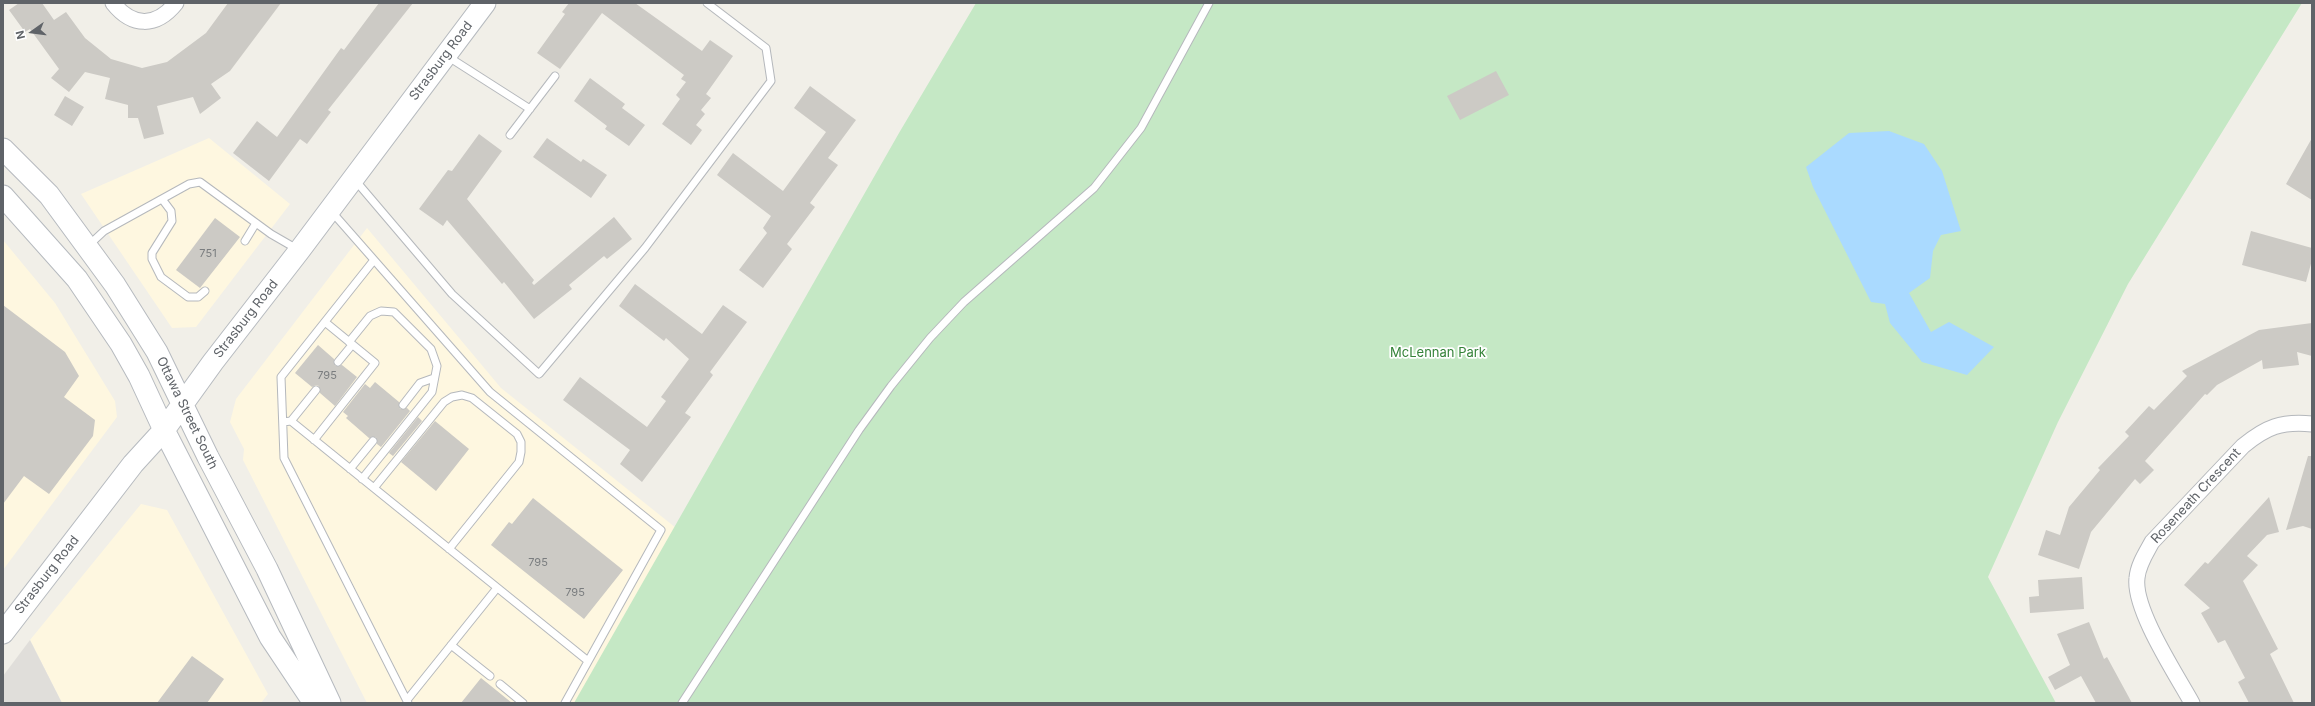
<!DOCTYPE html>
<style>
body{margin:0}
#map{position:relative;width:2315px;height:706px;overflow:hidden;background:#f1efe8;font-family:Inter,sans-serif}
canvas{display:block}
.frame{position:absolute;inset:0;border:4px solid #5f6368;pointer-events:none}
.north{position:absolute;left:12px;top:12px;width:40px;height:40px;-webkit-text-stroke:3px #fff;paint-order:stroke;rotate:256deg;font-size:11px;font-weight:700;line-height:16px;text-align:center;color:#5f6368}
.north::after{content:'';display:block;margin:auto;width:14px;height:18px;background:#5f6368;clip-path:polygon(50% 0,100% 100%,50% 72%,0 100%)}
</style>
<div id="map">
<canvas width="2315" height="706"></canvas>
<div class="frame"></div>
<div class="north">N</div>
</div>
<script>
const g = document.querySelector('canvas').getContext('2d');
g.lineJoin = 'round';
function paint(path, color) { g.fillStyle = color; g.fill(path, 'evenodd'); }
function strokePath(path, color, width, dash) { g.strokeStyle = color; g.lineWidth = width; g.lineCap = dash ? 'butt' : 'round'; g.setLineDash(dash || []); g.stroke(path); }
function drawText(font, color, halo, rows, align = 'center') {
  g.font = font + ' Inter,sans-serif'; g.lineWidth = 3.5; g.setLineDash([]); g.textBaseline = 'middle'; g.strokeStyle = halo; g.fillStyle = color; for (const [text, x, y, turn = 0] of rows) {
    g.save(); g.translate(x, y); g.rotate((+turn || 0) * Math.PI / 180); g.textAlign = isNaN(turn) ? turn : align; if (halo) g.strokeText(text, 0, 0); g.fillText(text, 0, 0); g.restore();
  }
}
const commercial = new Path2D(`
 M 209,138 L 290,204 L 196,327 L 172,328 L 81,194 Z
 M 367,228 L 501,388 L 676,528 L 575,703 L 367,703 L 243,460 L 244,449 L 230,422 L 236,399 Z
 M 3,240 L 55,303 L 115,401 L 117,417 L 3,570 Z
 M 141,504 L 167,510 L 268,694 L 261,703 L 62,703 L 30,640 Z`);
const industrial = new Path2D(`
 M 30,640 L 62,703 L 3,703 L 3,676 Z`);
const green = new Path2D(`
 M 976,3 L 2302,3 L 2128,284 L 2058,422 L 1988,577 L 2056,703 L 574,703 L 899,133 Z`);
const water = new Path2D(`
 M 1889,131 L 1924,144 L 1942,171 L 1961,231 L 1941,235 L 1933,251 L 1930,278 L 1909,293 L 1931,332 L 1949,322 L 1994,347 L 1967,375 L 1922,362 L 1890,323 L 1885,304 L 1871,302 L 1813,187 L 1806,167 L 1849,133 Z`);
const building = new Path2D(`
 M 19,3 L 42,3 L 54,20 L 66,12 L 85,38 L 111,59 L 142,68 L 167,62 L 206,33 L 228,3 L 281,3 L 230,71 L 211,84 L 221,98 L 200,114 L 193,97 L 157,106 L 164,134 L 144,139 L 138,118 L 128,118 L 128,105 L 105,99 L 110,78 L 85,72 L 69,92 L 51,78 L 59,69 L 30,29 L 25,32 L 9,10 Z
 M 379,3 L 413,3 L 328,110 L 331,112 L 307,144 L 300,139 L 269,181 L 233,153 L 257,121 L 277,137 L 341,48 L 344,50 Z
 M 569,3 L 635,3 L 702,51 L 710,40 L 733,56 L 706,94 L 711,98 L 701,110 L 705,114 L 696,125 L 702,130 L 691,145 L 662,124 L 680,99 L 676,95 L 686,82 L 681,79 L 684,75 L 602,13 L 560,69 L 537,53 L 565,14 L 562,12 Z
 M 1496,71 L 1509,95 L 1460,120 L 1447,96 Z
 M 590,78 L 625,104 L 622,108 L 645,125 L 629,146 L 605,129 L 607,126 L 574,101 Z
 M 810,86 L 856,120 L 828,158 L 838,165 L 810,203 L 815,207 L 787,244 L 792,249 L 763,288 L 739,270 L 767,233 L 763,228 L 771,216 L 717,175 L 733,153 L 783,191 L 826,132 L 794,108 Z
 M 65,96 L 84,107 L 72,126 L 54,115 Z
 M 479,134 L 502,151 L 467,199 L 534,280 L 532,283 L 534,285 L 614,217 L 632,239 L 607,259 L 604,256 L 569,285 L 572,289 L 534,319 L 504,282 L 502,284 L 447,220 L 443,226 L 419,209 L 448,170 L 452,171 Z
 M 547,138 L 581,162 L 583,159 L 607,175 L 591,198 L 533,157 Z
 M 2312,138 L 2312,200 L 2286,184 Z
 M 215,218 L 240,237 L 200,288 L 176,270 Z
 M 2251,231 L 2312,248 L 2312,260 L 2306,282 L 2242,265 Z
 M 635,284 L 702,334 L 723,305 L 747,322 L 710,372 L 713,375 L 685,413 L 691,417 L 642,482 L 620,464 L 630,450 L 563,400 L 580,377 L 647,427 L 666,401 L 661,397 L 689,359 L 666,338 L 664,341 L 619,306 Z
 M 3,305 L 65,352 L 79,376 L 64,397 L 95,420 L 93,436 L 49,494 L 24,476 L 3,504 Z
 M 2312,323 L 2312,356 L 2297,352 L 2299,365 L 2263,369 L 2262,360 L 2217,385 L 2207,395 L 2205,394 L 2145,461 L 2154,470 L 2140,484 L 2135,479 L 2091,532 L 2079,569 L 2038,555 L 2046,530 L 2060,535 L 2069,507 L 2100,470 L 2098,468 L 2129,436 L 2125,432 L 2149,406 L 2154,410 L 2187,376 L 2182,371 L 2259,330 Z
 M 318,345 L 334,359 L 335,366 L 342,365 L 357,377 L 335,406 L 320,393 L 319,386 L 316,385 L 312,387 L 295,373 Z
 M 375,382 L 399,402 L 400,409 L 407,408 L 410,411 L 381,447 L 377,444 L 376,437 L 369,438 L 346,418 L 348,416 L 343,412 L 365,384 L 370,388 Z
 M 418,417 L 422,421 L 393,456 L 389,453 Z
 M 435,421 L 469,449 L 436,491 L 401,462 Z
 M 2308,456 L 2312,456 L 2312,529 L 2303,526 L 2286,530 Z
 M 2269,497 L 2279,532 L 2267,535 L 2247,556 L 2258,565 L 2243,581 L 2278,649 L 2270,654 L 2294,703 L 2249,703 L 2238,682 L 2245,678 L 2225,640 L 2218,643 L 2201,613 L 2210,608 L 2184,585 L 2205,562 L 2208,564 Z
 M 533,498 L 623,570 L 584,619 L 491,545 L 509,522 L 512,524 Z
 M 2082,577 L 2084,609 L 2030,613 L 2029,597 L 2039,596 L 2038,580 Z
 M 2089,622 L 2104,659 L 2107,657 L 2132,703 L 2096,703 L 2081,676 L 2055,690 L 2048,677 L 2070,665 L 2057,634 Z
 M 192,656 L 224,679 L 207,703 L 157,703 Z
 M 481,678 L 491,686 L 512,703 L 461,703 Z`);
const lane = new Path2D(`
 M 447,56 L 530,109
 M 510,135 L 555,76
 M 355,180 L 452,294 L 539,374 L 645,248 L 771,81 L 766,48 L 707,3
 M 162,199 L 171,211 L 172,221 L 152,253 L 152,259 L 161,277 L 188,297 L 198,297 L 205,291
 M 332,212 L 490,392 L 661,530 L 565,703
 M 245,241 L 256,223
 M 89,245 L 104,231 L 189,184 L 200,182 L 271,234 L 297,249
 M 374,260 L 281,377 L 284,458 L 408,703
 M 349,342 L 370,316 L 381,311 L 394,312 L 431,349 L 437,366 L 432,392 L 362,479
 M 338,362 L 352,345
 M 403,405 L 420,383 L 434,378
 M 291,421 L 316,390
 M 283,422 L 291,421 L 588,661
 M 314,440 L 375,363 L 325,322
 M 350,469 L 373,441
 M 374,488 L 444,402 L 452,397 L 462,395 L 472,398 L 517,434 L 521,442 L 521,452 L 519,462 L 449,549
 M 451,645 L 490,676
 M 500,684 L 523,703
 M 407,700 L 497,588
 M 682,703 L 859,430 L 891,386 L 930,338 L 964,302 L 1094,188 L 1141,128 L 1209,3`);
const street = new Path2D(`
 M 113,3 C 132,27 156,28 176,3
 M 2192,703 C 2176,674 2133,609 2137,578 C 2138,565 2146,553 2152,542 L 2243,446 C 2266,427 2281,421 2312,424`);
const secondary = new Path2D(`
 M 3,149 L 49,195 L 115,285 L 157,352 L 208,457 L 267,569 L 330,703
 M 3,196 L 77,279 L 121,344 L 139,376 L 164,430 L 270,637 L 314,703
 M 3,633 L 133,464 L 164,430 L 213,362 L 299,251 L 485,3`);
const numberNames = [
 ["751",208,254],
 ["795",327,376],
 ["795",538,563],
 ["795",575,593]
];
const streetNames = [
 ["Strasburg Road",441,61,-53],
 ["Strasburg Road",246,319,-52],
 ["Ottawa Street South",187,413,64],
 ["Roseneath Crescent",2196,496,-47],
 ["Strasburg Road",47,575,-52]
];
const parkNames = [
 ["McLennan Park",1438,353]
];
paint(commercial, '#fef7e0');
paint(industrial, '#e0deda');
paint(green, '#c5e8c5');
paint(water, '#aadaff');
paint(building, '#cccac5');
strokePath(lane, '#b5b8bc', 9);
strokePath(street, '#b5b8bc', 17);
strokePath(secondary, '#b6babf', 23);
strokePath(lane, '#fff', 7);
strokePath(street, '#fff', 15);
strokePath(secondary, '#fff', 21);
drawText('11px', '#7a7d7f', null, numberNames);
drawText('13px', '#5f6368', '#fff', streetNames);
drawText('13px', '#348238', '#fff', parkNames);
</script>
